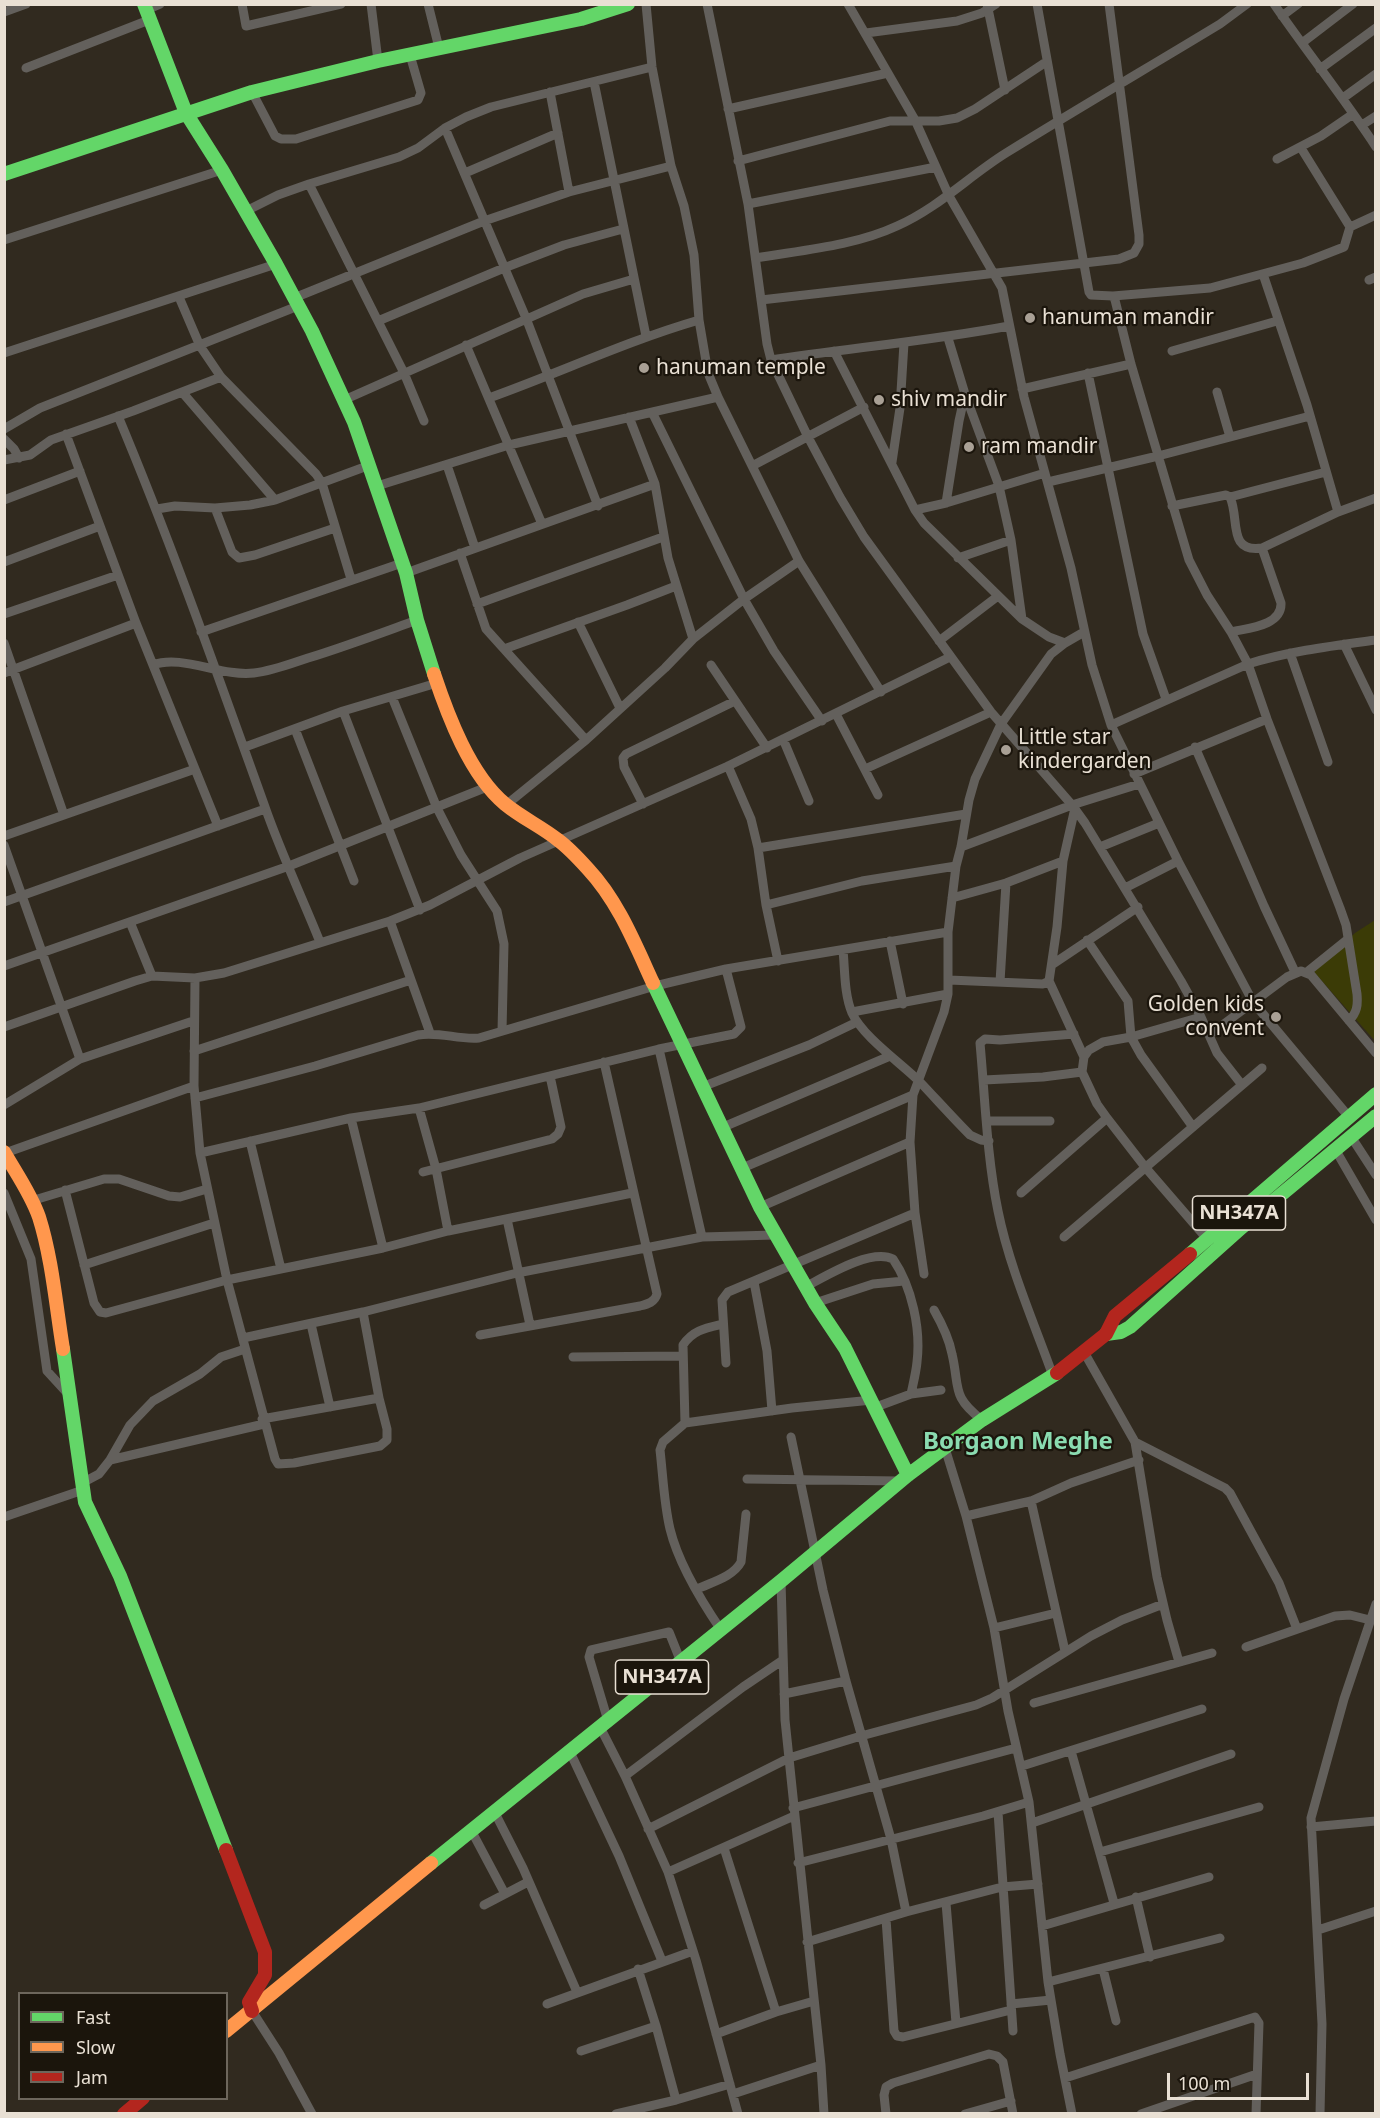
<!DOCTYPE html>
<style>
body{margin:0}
#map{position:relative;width:1380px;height:2118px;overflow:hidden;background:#312a1f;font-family:"Noto Sans",sans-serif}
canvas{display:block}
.frame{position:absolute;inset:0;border:6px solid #e9e0d4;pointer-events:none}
.legend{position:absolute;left:18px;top:1992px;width:210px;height:108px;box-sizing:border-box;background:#1b150c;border:2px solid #6d665c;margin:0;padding:8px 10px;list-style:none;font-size:18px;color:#e9e0d4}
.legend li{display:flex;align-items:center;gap:12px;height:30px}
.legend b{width:30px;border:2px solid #6d665c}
.scale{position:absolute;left:1167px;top:2073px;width:142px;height:27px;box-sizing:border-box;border:3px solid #e9e0d4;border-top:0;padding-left:8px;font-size:18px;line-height:21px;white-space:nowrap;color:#e9e0d4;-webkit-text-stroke:4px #1b150c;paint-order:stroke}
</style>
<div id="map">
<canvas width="1380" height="2118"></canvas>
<div class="frame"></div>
<ul class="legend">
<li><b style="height:8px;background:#63d668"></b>Fast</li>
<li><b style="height:8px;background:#ff974d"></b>Slow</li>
<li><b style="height:8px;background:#b3261e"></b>Jam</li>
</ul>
<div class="scale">100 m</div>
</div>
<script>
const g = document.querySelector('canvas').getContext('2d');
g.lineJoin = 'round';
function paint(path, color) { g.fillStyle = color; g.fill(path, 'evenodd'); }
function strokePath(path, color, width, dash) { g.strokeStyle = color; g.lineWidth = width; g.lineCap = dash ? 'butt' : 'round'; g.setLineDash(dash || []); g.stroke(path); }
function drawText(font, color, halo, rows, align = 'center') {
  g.font = font + ' "Noto Sans",sans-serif'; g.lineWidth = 4.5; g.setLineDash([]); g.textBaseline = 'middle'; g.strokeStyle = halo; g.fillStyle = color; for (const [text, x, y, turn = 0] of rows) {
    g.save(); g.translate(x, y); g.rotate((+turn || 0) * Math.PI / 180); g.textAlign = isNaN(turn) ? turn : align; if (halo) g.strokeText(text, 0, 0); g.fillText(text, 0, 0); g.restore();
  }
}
const green = new Path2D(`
 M 1375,920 L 1375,1041 L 1314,972 L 1355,933 Z`);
const street = new Path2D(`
 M 242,4 L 246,26 L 341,4
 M 371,4 L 378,61
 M 428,4 L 439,48
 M 646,4 L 652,67 L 671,166 L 684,206 L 694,255 L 699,320 L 708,373 L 718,397 L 799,561 L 881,692
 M 707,4 L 748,204 L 767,344 L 771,360 L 808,437 L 840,497 L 864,537 L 991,712 L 1072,805 L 1085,823 L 1181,981 L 1201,1017 L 1217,1053 L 1242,1085
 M 848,4 L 915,120 L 949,196 L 1002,288 L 1024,397 L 1071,568 L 1092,665 L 1111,725 L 1178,861 L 1253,1002 L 1349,1117
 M 987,4 L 1005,90
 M 1037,4 L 1089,292 L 1091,295 L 1113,296 L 1115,300 L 1131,364 L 1189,560 L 1207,595 L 1231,632 L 1248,664 L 1267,719 L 1340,908 L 1346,925 L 1357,994 C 1358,1006 1357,1012 1349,1021
 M 1274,4 C 1307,52 1344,98 1376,147
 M 146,10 L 160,4
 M 4,12 L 26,4
 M 1282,16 L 1298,4
 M 866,33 L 957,21 L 982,13 L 996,4
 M 1302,43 L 1353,4
 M 26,68 L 149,20
 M 1320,69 L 1376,28
 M 594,82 L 646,336
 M 252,92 L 275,136 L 281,139 L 296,139 L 418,100 L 421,93 L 410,55
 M 550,92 L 569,192
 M 1343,98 L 1376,74
 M 728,109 L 888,73
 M 1362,125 L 1376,116
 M 445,128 L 526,318 L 598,506
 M 1301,148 L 1350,227
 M 1277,159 L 1321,136 L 1353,114
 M 738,161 L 890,121 L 939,121 L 957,118 L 975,109 L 1046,62
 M 465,173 L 558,133
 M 309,184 L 404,373 L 424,421
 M 748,204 L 936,167
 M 246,211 L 278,195 L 309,184 L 399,157 L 418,148 L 445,128 L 466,117 L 491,107 L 652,67
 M 4,240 L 222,170
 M 756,258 C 803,250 854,246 897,226 C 938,208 969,176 1006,153 C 1077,109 1149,67 1220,24 L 1247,4
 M 1263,274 L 1307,405 L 1338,512
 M 1369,280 L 1376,277
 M 1113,296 L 1210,288 L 1303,263 L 1344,247 L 1350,227 L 1376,215
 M 179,297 L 200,346 L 221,377 L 316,474 L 322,483 L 351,579
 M 294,298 L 484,221 L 569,192 L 671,166
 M 761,300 L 1119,259 L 1134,253 L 1139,244 L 1139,235 L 1109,4
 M 378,321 L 504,268 L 564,245 L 623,229
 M 948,338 L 965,394 L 999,486 L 1011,540 L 1022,619
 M 466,345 L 542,524
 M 834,351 L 915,510 L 924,523 L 1022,619 L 1049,637 L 1065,643
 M 1172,351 L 1277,321
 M 4,353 L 276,264
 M 771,360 C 850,348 930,341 1009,326
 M 1088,373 L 1143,634 L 1166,699
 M 1022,389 L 1131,364
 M 182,392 L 275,500
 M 1217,392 L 1230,437
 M 489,398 C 559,373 627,341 699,320
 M 344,400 L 583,294 L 634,279
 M 652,412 L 744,599 L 774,651 L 822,721
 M 118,416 C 172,545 218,676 265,807 C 281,853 302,897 320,942
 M 629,417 L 655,484 L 668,558 L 693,639
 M 4,429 L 40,408 L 298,306
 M 66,434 L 136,623 L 218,826
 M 4,439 L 14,449 L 19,458
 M 4,460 L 30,455 L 51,440 L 133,411 L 221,377
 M 892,462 L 900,408 L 904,343
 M 447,465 L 475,548
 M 752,466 L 864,407
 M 1048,482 L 1158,456 L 1310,416
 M 377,486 L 509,445 L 718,397
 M 1230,497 L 1326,472
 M 4,500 L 80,471
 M 946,503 L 959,421 L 965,394
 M 1172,506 L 1226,495 L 1230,497 C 1240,519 1227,553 1262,548 L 1338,512 L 1376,498
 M 215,508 L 232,552 L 239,558 L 255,555 L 335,528
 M 157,509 L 175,506 L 215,508 L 250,505 L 275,500 L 370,465
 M 915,510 L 946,503 L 1045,473
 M 460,553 L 486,629 L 586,740
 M 958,558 L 1011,540
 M 4,562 L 100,526
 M 406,573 L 655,484
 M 477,604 L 663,537
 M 4,614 L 118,575
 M 578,622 L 620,708
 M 201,632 L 402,563
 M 1231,632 C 1248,628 1282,626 1281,603 L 1262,548
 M 939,641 L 998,596
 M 4,643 L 64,815
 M 1344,644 L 1376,710
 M 504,649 L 627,605 L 676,586
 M 1290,653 L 1328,762
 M 153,665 C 182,654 221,677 254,673 C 272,671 290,664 308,658 C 344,647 381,633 417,620
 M 711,665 L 767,748
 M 4,673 L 136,623
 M 392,697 L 437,808 L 461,855 L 497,911 L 504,944 L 502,1031
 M 343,711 L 420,910
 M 836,714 L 878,795
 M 1111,725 L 1248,664 C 1290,651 1332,646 1376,640
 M 295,729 L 354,881
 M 783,739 L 809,801
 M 245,747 L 343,711 L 437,683
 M 1195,747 L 1264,906 L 1295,972
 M 728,766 L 751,819 L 758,848 L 766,905 L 778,961
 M 865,769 L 991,712
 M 1134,774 L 1267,719
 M 643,804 L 624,767 L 623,758 L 626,754 L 735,701
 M 506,805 L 586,740 L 665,668 L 693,639 L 744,599 L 799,561
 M 4,836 L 195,769
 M 4,845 L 80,1059
 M 961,847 L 1072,805 L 1139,784
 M 1100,847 L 1159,823
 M 758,848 L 966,814
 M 1125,888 L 1178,861
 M 952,898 L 1006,883 L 1063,861
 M 4,902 L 265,809
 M 766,905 L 862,881 L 956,866
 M 390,921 L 430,1033
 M 130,922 L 152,976
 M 1087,940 L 1128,1001 L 1131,1037 L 1141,1055 L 1193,1127
 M 890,941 L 903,1004
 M 843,950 C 845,970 844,994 852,1013 C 863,1037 901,1063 920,1082 C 937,1100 953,1118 970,1135 L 981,1140 L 989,1141
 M 1053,964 L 1138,907
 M 4,966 L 289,866 L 487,787
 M 1307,972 L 1348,939
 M 195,978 L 194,1086 L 200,1153 L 227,1280 L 275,1459 L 278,1464 L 294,1463 L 380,1446 L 387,1440 L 387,1429 L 379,1398 L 363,1312
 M 949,980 L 1043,984 L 1049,981 L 1057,927 L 1063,861 L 1075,808
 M 1049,981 L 1084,1057
 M 1000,982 L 1006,883
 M 852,1012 L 948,994
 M 1201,1017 L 1131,1037 L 1103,1042 L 1089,1050 L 1084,1057 L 1082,1072 L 1097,1104 L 1107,1118 L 1145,1167 L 1208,1240
 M 4,1027 L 135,981 L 152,976 L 195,978 L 224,973 L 390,921 L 430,905 L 520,858 L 728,766 L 950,657
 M 1209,1035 L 1287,977 L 1301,971 L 1311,975 L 1376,1053
 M 659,1049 L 702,1237
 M 194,1051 L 411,980
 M 984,1080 L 1043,1077 L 1082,1072
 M 702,1087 L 809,1045 L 857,1022
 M 195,1098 L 315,1066 L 418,1035 C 439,1031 458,1040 479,1038 L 655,986 L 726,969 L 948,932
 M 4,1105 L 80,1059 L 193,1021
 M 419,1108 L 436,1169 L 448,1231
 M 351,1118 L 383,1248
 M 988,1121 L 1050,1121
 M 721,1128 L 890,1056
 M 1350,1135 L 1376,1175
 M 250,1141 L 281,1269
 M 1335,1149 L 1376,1220
 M 5,1153 L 194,1086
 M 200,1153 L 351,1118 L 419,1108 L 659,1049 L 734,1034 L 741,1027 L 726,969
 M 740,1169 L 913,1095
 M 423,1172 L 552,1139 L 558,1134 L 561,1127 L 550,1076
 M 65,1190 L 94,1303 L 100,1312 L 106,1313 L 227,1280 L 383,1248 L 448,1231 L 632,1193
 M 4,1193 L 31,1259 L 47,1371 L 69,1395
 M 1021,1193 L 1107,1118
 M 31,1201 L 104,1179 L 119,1179 L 169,1196 L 180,1197 L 207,1189
 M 760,1207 L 910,1142
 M 507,1219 L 530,1325
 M 1064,1237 L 1262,1068
 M 84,1265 L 214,1223
 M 924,1274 L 915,1213 L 910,1142 L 913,1095 L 944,1012 L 948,994 L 948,932 L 956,866 L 961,847 L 969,800 L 975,779 L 1001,724 L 1051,654 L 1065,643 L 1084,632
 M 754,1282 L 767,1351 L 772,1411
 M 805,1287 C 826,1276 871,1248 893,1259 C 912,1287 921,1329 917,1362 C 916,1373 913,1384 911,1394
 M 815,1303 L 873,1284 L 904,1281
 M 934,1310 C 942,1324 949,1338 952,1354 C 960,1388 951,1396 982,1420
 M 311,1324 L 330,1407
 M 480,1335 L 640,1306 C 648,1304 655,1302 657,1294 L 604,1062
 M 243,1338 L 363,1312 L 517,1273 L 702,1237 L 775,1235
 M 1084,1352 L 1135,1442 L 1157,1577 L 1167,1620 L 1179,1662
 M 573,1357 L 683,1356
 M 726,1363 L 722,1300 L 728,1292 L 915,1213
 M 1053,1376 C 1034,1323 1009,1266 998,1211 C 987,1158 985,1098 980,1043 L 985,1039 L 1000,1040 L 1074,1034
 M 876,1407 L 911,1394 L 941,1390
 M 262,1419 L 379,1398
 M 685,1423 L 683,1345 C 693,1330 706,1328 723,1324
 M 791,1437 L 823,1590 L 846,1681 L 891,1839 L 906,1912
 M 1135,1442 L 1225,1488 L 1230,1493 L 1279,1583 L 1297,1629
 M 945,1448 L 966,1516 L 994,1628 L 1008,1711 L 1029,1802 L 1048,1982 L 1060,2054 L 1072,2114
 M 110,1460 L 264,1424
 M 747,1479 L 900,1481
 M 82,1483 L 99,1474 L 110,1460 L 130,1425 L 153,1401 L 200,1374 L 221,1357 L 245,1349
 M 1031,1501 L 1065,1651
 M 966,1516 L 1031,1501 L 1071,1483 L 1139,1460
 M 4,1517 L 83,1490
 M 781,1581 L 785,1720 L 821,2065 L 824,2114
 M 697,1589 C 712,1582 733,1577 741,1562 L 746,1514
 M 994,1628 L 1056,1613
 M 721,1630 C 702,1602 678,1562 670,1529 C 664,1504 663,1476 660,1450 L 663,1442 L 685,1423 L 792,1408 L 872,1400
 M 1246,1647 L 1335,1616 L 1350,1615 L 1370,1620
 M 784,1694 L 846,1681
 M 1034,1703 L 1212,1653
 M 608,1721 L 589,1657 L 591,1650 L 669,1632 L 681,1662
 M 600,1727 L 625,1776 L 668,1872 L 696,1960 L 738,2114
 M 1071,1751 L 1114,1903
 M 570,1752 L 619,1856 L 662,1961
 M 1022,1766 L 1202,1709
 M 625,1776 L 743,1687 L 783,1660
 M 793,1808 L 1016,1748
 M 494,1811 L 523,1868 L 577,1992
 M 998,1812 L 1013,2031
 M 1032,1823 L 1231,1754
 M 1311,1827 L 1376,1821
 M 648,1829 L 789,1758 L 861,1736 L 976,1705 L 992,1698 L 1091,1636 L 1122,1620 L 1163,1604
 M 471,1830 L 505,1894
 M 724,1848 L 776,2012
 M 1100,1852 L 1259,1807
 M 798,1863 L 983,1816 L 1029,1802
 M 668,1872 L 794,1816
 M 1136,1897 L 1150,1957
 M 946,1903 L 956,2023
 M 484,1905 L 528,1882
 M 886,1919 L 894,2031 L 897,2036 L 903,2037 L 1011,2010
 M 1042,1926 L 1209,1877
 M 1318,1930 L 1376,1911
 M 807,1942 L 906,1912 L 1002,1887 L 1038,1884
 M 638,1969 L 656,2026 L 676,2100
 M 1103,1969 L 1116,2021
 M 1048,1982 L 1220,1938
 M 547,2004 L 693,1951
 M 1011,2004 L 1051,2000
 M 252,2011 L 279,2053 L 312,2114
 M 716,2034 L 776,2012 L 814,2001
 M 581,2051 L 656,2026
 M 1065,2078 L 1255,2017 L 1259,2023 L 1256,2114
 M 733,2094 L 821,2065
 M 616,2114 L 676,2100 L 730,2084
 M 886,2114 L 884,2095 L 886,2087 L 893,2083 L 989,2054 L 997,2056 L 1003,2062 L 1013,2114
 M 965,2114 L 1011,2101
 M 1141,2114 L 1257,2074
 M 1320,2114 L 1322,2024 L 1311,1818 L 1344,1699 L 1376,1604`);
const fast = new Path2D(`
 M 144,4 L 186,113 L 222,170 L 276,264 L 312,331 L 354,422 L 406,573 L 417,620 L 434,674
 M 4,174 L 252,92 L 378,61 L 581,19 L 628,4
 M 653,983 L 760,1207 L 815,1303 L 845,1348 L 908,1475
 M 1190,1254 L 1376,1094
 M 1106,1334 L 1121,1332 L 1130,1327 L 1242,1227 L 1376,1116
 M 63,1349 L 85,1502 L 120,1576 L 226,1850
 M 431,1863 L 781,1581 L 908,1475 L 982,1420 L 1057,1373`);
const slow = new Path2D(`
 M 434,674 C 448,716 470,775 505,804 C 522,818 542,827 558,840 C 569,848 579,859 588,869 C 618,901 635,944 653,983
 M 4,1152 C 16,1173 31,1194 39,1217 C 52,1258 56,1306 63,1349
 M 226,2031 L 431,1863`);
const jam = new Path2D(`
 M 1057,1373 L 1106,1334 L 1115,1316 L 1190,1254
 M 226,1850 L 265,1952 L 265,1975 L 249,2002 L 252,2011
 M 124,2114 L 143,2098`);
const markers = [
 [1030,318,6,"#a9a095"],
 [644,368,6,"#a9a095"],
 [879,400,6,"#a9a095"],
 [969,447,6,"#a9a095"],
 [1006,750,6,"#a9a095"],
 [1276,1017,6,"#a9a095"]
];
const shields = [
 [1239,1213,93],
 [662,1677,93]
];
const shieldNames = [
 ["NH347A",1239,1213],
 ["NH347A",662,1677]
];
const poiNames = [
 ["hanuman mandir",1042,318],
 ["hanuman temple",656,368],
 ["shiv mandir",891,400],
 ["ram mandir",981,447],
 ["Little star",1018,738],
 ["kindergarden",1018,762],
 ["Golden kids",1264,1005,"right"],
 ["convent",1264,1029,"right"]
];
const quarterNames = [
 ["Borgaon Meghe",1018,1442]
];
paint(green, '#3b3b06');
strokePath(street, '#63605c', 9);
strokePath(fast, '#63d668', 14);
strokePath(slow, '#ff974d', 14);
strokePath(jam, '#b3261e', 14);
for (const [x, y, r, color] of markers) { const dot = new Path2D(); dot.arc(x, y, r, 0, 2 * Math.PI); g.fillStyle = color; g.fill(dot); strokePath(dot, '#1b150c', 2); }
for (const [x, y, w] of shields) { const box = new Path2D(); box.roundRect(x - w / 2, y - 17, w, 34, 4.5); g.fillStyle = '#1b150c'; g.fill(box); strokePath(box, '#e9e0d4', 1.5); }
drawText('bold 20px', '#e9e0d4', null, shieldNames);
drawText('21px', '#e9e0d4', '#1b150c', poiNames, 'left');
drawText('bold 24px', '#8adbb0', '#1b150c', quarterNames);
</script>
